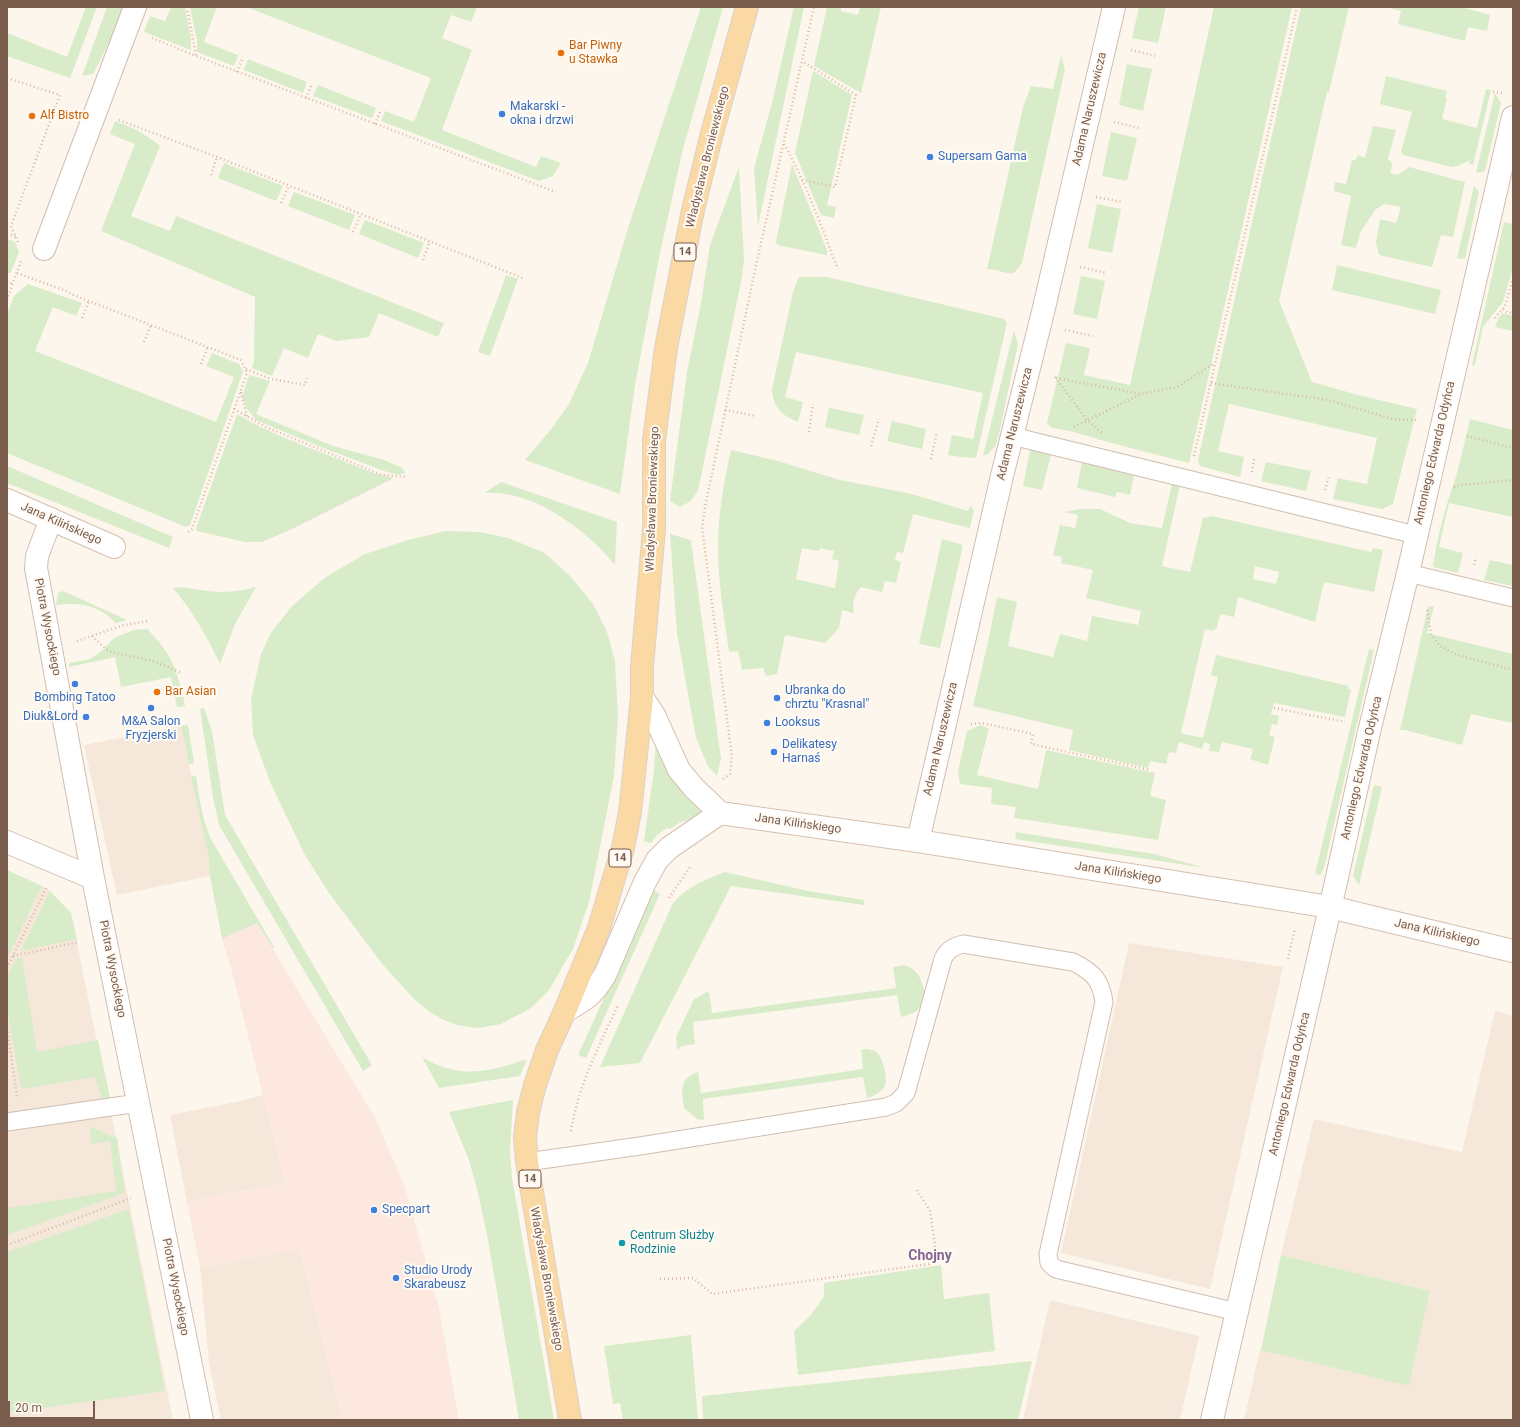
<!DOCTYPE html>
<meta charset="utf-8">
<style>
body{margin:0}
#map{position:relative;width:1520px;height:1427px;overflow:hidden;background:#fdf6ec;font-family:Roboto,sans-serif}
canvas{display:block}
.frame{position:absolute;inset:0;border:8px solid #7a5c4d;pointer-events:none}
.scale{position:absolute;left:8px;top:1401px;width:87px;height:18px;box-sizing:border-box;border:2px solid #7a5c4d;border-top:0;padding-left:5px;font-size:12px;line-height:14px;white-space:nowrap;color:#7a5c4d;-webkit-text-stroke:3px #fffaf3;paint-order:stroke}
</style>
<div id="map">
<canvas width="1520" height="1427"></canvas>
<div class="frame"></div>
<div class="scale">20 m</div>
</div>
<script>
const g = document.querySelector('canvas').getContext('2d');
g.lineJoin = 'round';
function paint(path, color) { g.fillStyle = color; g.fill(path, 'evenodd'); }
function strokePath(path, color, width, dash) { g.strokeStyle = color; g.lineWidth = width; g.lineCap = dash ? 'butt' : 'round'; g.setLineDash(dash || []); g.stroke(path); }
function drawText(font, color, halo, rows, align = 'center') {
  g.font = font + ' Roboto,sans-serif'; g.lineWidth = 4; g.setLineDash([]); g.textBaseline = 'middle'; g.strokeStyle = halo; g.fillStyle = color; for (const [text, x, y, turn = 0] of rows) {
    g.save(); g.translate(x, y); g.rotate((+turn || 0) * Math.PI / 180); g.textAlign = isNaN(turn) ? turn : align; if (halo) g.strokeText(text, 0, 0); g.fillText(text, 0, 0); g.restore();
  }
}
const residential = new Path2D(`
 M 181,726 L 208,854 L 210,876 L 117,895 L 84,745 Z
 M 7,871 L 42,886 L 50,891 L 71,913 L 173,1420 L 7,1420 Z
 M 1129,943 L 1283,967 L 1210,1289 L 1061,1253 Z
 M 1495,1011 L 1513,1016 L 1513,1420 L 1244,1420 L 1260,1349 L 1409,1386 L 1430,1291 L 1281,1255 L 1314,1119 L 1462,1152 Z
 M 263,1095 L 285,1183 L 187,1202 L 170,1115 L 236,1102 Z
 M 300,1249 L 342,1420 L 221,1420 L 209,1363 L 200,1267 Z
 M 1050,1300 L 1199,1336 L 1180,1420 L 1023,1420 Z`);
const commercial = new Path2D(`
 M 257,923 L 376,1119 L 405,1187 L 439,1308 L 459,1420 L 342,1420 L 300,1249 L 200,1267 L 187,1202 L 285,1183 L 231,968 L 222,939 Z`);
const green = new Path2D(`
 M 86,7 L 97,7 L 70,78 L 7,56 L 7,33 L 67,57 Z
 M 107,7 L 124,7 L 113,35 L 93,74 L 82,76 Z
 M 171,7 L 185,7 L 191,38 L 191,50 L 144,32 L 150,16 L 165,21 Z
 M 190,7 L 217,7 L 204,42 L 238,55 L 234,66 L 197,52 L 197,41 Z
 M 246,7 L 477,7 L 471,22 L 451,15 L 442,38 L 472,50 L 442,130 L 536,167 L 541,156 L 561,163 L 553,176 L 539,181 L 381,121 L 385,111 L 414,122 L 431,78 Z
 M 701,7 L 723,7 L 682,153 L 660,253 L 635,385 L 620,494 L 525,460 L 552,428 L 569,404 L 588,363 L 628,228 Z
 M 794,7 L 804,7 L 758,226 L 754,168 L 772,103 Z
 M 827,7 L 841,8 L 841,11 L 858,15 L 860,7 L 881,7 L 861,93 L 814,66 Z
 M 1139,7 L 1166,7 L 1158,43 L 1132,38 Z
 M 1214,7 L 1292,7 L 1189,463 L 1115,444 L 1070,431 L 1052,428 L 1047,423 L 1066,343 L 1090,348 L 1084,375 L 1130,385 Z
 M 1301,7 L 1349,7 L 1329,92 L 1327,92 L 1279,301 L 1312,382 L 1358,395 L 1417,409 L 1393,504 L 1382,509 L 1333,499 L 1338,478 L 1367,484 L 1377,438 L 1229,404 L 1218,451 L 1244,457 L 1240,477 L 1200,466 L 1198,460 Z
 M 1385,7 L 1461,7 L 1490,15 L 1487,31 L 1468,27 L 1465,41 L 1398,24 L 1401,11 Z
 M 1061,56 L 1065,69 L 1022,263 L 1014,273 C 1004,274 996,269 987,269 L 1023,107 L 1031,86 L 1053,89 Z
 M 248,59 L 307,82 L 303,93 L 244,70 Z
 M 1127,64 L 1152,69 L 1143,111 L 1119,105 Z
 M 813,71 L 852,95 L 827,205 L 836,207 L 834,218 L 821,215 L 795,153 Z
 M 1386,76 L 1447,91 L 1445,98 L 1447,98 L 1442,119 L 1477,128 L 1486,89 L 1491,90 L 1473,165 L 1469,164 L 1470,160 L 1458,166 L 1452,167 L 1403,155 L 1401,152 L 1412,112 L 1380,104 Z
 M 318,85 L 376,108 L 372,118 L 313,96 Z
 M 1495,93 L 1501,103 L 1485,171 L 1476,173 Z
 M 115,121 C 132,127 146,134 160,146 L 131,216 L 170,231 L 176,216 L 444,323 L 438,337 L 379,313 L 369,337 L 336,341 L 318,334 L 308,358 L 284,348 L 272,376 L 252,368 L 254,360 L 255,297 L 101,231 L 135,144 L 110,134 Z
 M 1373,126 L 1396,130 L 1388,159 C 1394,163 1392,167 1390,173 L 1398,175 L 1409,167 L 1465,182 L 1453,237 L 1441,235 L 1432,267 L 1379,255 L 1376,243 L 1380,219 L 1396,223 L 1401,207 L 1384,204 L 1375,210 L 1360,233 L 1356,248 L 1341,245 L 1351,196 L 1334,191 L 1335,182 L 1346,184 L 1352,160 L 1355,160 L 1358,155 L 1365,158 Z
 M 1111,132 L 1137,138 L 1127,181 L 1102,176 Z
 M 224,163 L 283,186 L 276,201 L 218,178 Z
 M 792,164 L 827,250 L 827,255 L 777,245 L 776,242 Z
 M 739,167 L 744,260 L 742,277 L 698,491 L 691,501 L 680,507 L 670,501 L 687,372 L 701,303 L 710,245 Z
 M 1474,186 L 1479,191 L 1465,259 L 1457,258 Z
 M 294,192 L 355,215 L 349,230 L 288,206 Z
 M 1097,204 L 1121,209 L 1112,253 L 1088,248 Z
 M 365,220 L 424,243 L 418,258 L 359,234 Z
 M 1504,222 L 1513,224 L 1513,268 L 1503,302 L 1483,327 L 1475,365 L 1472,365 Z
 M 7,239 L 15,242 L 19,252 L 11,272 L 7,274 Z
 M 1337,265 L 1441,290 L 1435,314 L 1332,290 Z
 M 506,275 L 518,279 L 490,356 L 478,352 Z
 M 1081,276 L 1105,281 L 1097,319 L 1073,314 Z
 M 799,277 L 827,277 L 1004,319 L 1007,323 L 976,458 L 961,457 L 948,455 L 952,435 L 973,439 L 983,393 L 796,352 L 785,397 L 803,402 L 798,422 C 782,416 773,407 772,389 L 793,292 Z
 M 28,284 L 82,303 L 76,316 L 53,307 L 35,351 L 216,422 L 234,377 L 206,366 L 212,353 L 239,364 L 243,372 L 190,525 L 186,527 L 7,453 L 7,314 L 14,296 Z
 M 1503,313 L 1513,316 L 1513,331 L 1495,327 L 1498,319 Z
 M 1014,330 L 1018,344 L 1001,425 L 996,445 L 988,454 L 983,456 Z
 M 249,375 L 270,381 L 256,414 L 333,446 L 384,460 L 402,468 L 405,473 L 398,475 L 384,471 L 318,446 L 256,420 L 247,409 L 242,397 Z
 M 829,408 L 864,415 L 859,435 L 825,427 Z
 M 237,414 C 267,432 302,445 335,458 C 355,465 374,475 394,478 L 294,528 L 262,542 L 245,542 L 197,531 L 196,528 Z
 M 1470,419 L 1513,430 L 1513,517 L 1449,503 L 1439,547 L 1463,553 L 1458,573 L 1433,567 C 1437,537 1445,508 1455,480 C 1461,460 1465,439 1470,419 Z
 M 892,421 L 926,429 L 922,449 L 887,441 Z
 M 731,450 L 778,461 L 840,480 L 912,494 L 968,511 L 970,506 L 974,510 L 970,528 L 913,514 L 903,553 L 897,552 L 895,560 L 901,562 L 896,583 L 885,581 L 882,592 L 861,587 C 854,595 852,603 854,613 L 842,610 L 839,628 L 825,643 L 785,635 L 777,674 L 766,676 L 763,668 L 742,670 L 738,651 L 729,652 C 724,617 718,582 718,546 C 718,514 724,482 731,450 ZM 802,548 L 819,551 L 820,548 L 834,551 L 832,559 L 839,561 L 835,588 L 796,579 Z
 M 1030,450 L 1051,455 L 1042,490 L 1023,486 Z
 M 1082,462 L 1134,475 L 1130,495 L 1117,492 L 1115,497 L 1077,488 Z
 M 1266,462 L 1311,471 L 1306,491 L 1261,481 Z
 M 7,466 L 173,537 L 169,548 L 7,483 Z
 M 501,482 L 617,522 L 615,565 C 586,529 532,489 484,493 Z
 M 1172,484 L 1180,485 L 1162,566 L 1190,572 L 1203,518 L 1212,516 L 1371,552 L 1373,548 L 1383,550 L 1374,592 L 1324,582 L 1315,622 L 1238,597 L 1234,617 L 1220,614 L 1217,627 L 1213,631 L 1205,629 L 1181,733 L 1203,738 L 1218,677 L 1211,675 L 1216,655 L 1349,686 L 1348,689 L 1351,689 L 1345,717 L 1274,703 L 1271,714 L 1279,716 L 1277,725 L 1272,724 L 1269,735 L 1275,737 L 1268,765 L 1250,759 L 1253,749 L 1222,742 L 1219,752 L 1209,751 L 1210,744 L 1204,742 L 1202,749 L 1179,742 L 1176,753 L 1169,752 L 1166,764 L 1150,761 L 1148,768 L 1069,750 L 1073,730 L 973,706 L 988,642 L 997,597 L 1017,602 L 1008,646 L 1053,657 L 1060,634 L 1087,641 L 1092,616 L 1138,625 L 1141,611 L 1086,598 L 1093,570 L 1061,563 L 1062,557 L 1053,555 L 1060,525 L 1075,528 L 1078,515 L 1064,512 L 1080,509 L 1100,509 L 1130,523 L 1162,528 ZM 1255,566 L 1279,572 L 1276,584 L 1253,579 Z
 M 446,531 L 480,532 L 508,538 L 545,553 L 572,578 L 593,604 L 607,632 L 615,661 L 618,715 L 614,776 L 589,902 L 573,949 L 549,990 L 531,1008 L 501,1024 L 478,1028 L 457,1025 L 444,1020 L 430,1012 L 413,998 L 383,965 L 329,893 L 305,855 L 270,782 L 253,735 L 252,715 L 251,699 L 261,654 L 271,633 L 292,606 L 326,577 L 365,554 L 408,540 Z
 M 670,534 L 691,540 L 721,759 L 717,776 L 708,766 L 696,738 L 677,634 Z
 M 942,539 L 963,545 L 940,648 L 919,644 Z
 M 1490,560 L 1513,565 L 1513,586 L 1484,580 Z
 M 182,587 C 213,592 225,595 256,587 L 235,624 L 220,664 C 206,635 194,613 173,588 Z
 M 63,591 L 127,620 L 116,623 C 98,605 81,602 56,605 L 58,593 Z
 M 1434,606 L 1427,633 L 1513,654 L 1513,723 L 1471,714 L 1462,745 L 1405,730 L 1400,730 L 1428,607 Z
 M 147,629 C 172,653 178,672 185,706 L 177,707 L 171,677 L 121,687 L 115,657 L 69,667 L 69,663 L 90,659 L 103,650 L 114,638 L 134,630 Z
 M 1369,649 L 1374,650 L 1324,868 L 1320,875 L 1315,874 Z
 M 204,708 L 212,731 L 225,815 L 372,1065 L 363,1071 L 219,825 L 213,797 L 200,709 Z
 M 188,725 L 194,763 L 189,764 L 181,726 Z
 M 981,725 L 989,729 L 977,775 L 1038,789 L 1046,750 L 1155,773 L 1150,796 L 1166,800 L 1158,840 L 1014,818 L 1016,807 L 991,804 L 992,788 L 960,784 L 958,771 L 967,731 Z
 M 656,740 L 701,807 L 705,815 L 679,823 L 670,829 L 667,828 L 657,835 L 651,843 L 644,841 L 654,770 Z
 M 196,775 C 199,797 202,819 211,839 L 274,947 L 273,949 L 257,923 L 222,939 L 210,876 L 208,854 L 191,777 Z
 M 1374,785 L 1382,787 L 1359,885 L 1353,876 Z
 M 1016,832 L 1154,854 L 1206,868 L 1015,839 Z
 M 7,870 L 42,886 L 7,959 Z
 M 725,872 L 808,891 L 864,900 L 864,905 L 731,886 L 640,1063 L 600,1067 L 672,905 C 685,887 705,880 725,872 Z
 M 653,890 L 660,894 L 586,1058 L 578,1055 Z
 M 50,891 L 71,913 L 77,939 L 21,951 Z
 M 22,957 L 37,1052 L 98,1040 L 110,1098 L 102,1099 L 95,1077 L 21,1089 L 7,1008 L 7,977 L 16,959 Z
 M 905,965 C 921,972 920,979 926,994 C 921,1010 917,1013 901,1017 L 897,995 L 693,1022 L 695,1044 L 682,1046 L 677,1050 L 676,1037 L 694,999 L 709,991 L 712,1013 L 896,988 L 893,967 Z
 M 867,1049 C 870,1050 874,1050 876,1052 C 883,1057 888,1078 885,1085 C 882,1093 874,1096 867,1098 L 863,1077 L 703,1099 L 704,1120 L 697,1119 L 684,1108 C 682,1090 678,1079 698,1072 L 701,1093 L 863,1069 L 861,1050 Z
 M 422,1057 C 460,1080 488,1072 527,1059 L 520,1076 L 439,1088 Z
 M 513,1100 L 510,1151 L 512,1178 L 554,1420 L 519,1420 L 488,1240 L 479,1197 L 469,1160 L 449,1112 Z
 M 90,1127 L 117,1138 L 125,1193 L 7,1235 L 7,1208 L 116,1191 L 110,1141 L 91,1144 Z
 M 129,1209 L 165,1391 L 7,1413 L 7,1252 Z
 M 1281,1255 L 1430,1291 L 1409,1386 L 1261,1350 Z
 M 941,1265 L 944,1299 L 989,1293 L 995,1351 L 798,1375 L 794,1331 L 810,1316 L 824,1297 L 824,1283 Z
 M 691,1335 L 698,1420 L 623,1420 L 620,1403 L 613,1404 L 604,1346 Z
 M 1032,1361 L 1018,1420 L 703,1420 L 702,1396 Z`);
const path = new Path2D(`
 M 187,7 L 196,56
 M 152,38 L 196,56 L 556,192
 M 1131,50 L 1155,56
 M 237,72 L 243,57
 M 7,78 L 60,95 L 11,226 L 18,242
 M 1493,92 L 1502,93
 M 306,98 L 312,84
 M 119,120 L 217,157 L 525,279
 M 1114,122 L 1139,128
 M 375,124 L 381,110
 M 784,144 C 807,184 821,227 838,269
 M 211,175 L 217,157
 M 802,180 L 835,187 L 856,95 L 802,61
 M 1096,197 L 1122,202
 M 281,203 L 289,185
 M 353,232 L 361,214
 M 7,234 L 16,237
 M 423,260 L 430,241
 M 1080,267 L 1107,273
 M 17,273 L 66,291 L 71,294 L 241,360 L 247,373 L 192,529 L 186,534
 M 7,281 L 13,284
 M 7,300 L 21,261
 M 1503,309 L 1507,312 L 1513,313
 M 82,318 L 89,301
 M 1495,318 L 1505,306 L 1513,278
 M 1065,330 L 1093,336
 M 144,342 L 151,325
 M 201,364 L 208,347
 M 246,369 L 271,379 L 305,385 L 307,378
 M 1055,377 L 1087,420 L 1102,433
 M 1056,378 L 1141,394 L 1177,387 L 1215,363
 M 1211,383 L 1328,400 L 1393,419 L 1416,420
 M 241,392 L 247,417
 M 234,409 L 268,428 L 382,475 L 406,477
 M 725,410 L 756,416
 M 1074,427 L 1141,394
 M 809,432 L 813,404
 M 1467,436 L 1513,448
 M 871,446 L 879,419
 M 1194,456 L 1297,7
 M 931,459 L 937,432
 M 1252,472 L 1254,459
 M 1454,487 L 1461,485 L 1513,480
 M 1325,490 L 1329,476
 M 1474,565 L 1476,557
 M 1427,610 L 1431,634 L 1439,645 L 1454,654 L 1513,670
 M 92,636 L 108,651 L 156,662 L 182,673
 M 77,641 L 124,625 L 149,621
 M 1274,708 L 1345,722
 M 971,724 L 982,723 L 1033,734 L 1031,744 L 1150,770
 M 723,779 L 730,774 L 732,757 L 702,527 L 705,507 L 755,270 L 814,7
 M 669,898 L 690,867
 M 13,956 L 79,942
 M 1288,959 L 1295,928
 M 7,968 L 47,886
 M 7,1028 L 17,1096
 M 571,1131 C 578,1086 599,1046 618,1005
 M 7,1245 L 131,1198
 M 660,1279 L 693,1278 L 712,1294 L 929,1264 L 936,1252 L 930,1211 L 917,1190`);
const lane = new Path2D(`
 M 1012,436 L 1416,535
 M 1408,573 L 1513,598
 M 7,1122 L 138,1103
 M 527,1162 L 640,1146 L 886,1107 L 896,1103 L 906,1093 L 943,959 C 947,950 953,947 963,944 L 1073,962 C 1093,972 1101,980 1104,1002 L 1048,1254 L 1049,1263 L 1056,1269 L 1237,1312`);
const street = new Path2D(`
 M 44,249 L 135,7
 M 51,519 L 37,556 L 36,568 L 93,878 L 202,1420
 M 918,841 L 1002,476 L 1043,312 L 1114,7
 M 7,842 L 93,878
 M 1212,1420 L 1336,882 L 1369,732 L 1408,573 L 1513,117`);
const secondary = new Path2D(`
 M 7,500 L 114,547
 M 642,697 L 654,715 L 679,770 L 694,788 L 720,813 L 918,841 L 1330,907 L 1513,951
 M 565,1011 C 585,1000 593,995 605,975 L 645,882 L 657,860 L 669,848 L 720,813`);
const primary = new Path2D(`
 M 570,1420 L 527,1162 L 525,1137 L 528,1112 L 535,1085 L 547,1050 L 565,1011 L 599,928 L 623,848 L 630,812 L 642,697 L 642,666 L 654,529 L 654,440 L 666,348 L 693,210 L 711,137 L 747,7`);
const markers = [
 [561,53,4,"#e8710a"],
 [502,114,4,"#3f7fe0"],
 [32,116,4,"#e8710a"],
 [930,157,4,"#3f7fe0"],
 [75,684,4,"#3f7fe0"],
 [157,692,4,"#e8710a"],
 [777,698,4,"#3f7fe0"],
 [151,708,4,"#3f7fe0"],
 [86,717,4,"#3f7fe0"],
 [767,723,4,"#3f7fe0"],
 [774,752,4,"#3f7fe0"],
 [374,1210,4,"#3f7fe0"],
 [622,1243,4,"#0f9aa8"],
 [396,1278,4,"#3f7fe0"]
];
const shields = [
 [685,252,22],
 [620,858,22],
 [530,1179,22]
];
const shieldNames = [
 ["14",685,252],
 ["14",620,858],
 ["14",530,1179]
];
const foodNames = [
 ["Bar Piwny",569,46],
 ["u Stawka",569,60],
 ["Alf Bistro",40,116],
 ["Bar Asian",165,692]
];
const shopNames = [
 ["Makarski -",510,107],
 ["okna i drzwi",510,121],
 ["Supersam Gama",938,157],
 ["Ubranka do",785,691],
 ["chrztu \"Krasnal\"",785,705],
 ["Bombing Tatoo",75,698,"center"],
 ["Diuk&Lord",78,717,"right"],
 ["M&A Salon",151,722,"center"],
 ["Fryzjerski",151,736,"center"],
 ["Looksus",775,723],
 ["Delikatesy",782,745],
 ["Harnaś",782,759],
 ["Specpart",382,1210],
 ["Studio Urody",404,1271],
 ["Skarabeusz",404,1285]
];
const streetNames = [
 ["Adama Naruszewicza",1090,109,-77],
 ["Władysława Broniewskiego",708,157,-76],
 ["Adama Naruszewicza",1015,424,-76],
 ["Antoniego Edwarda Odyńca",1435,453,-77],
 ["Władysława Broniewskiego",653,499,-88],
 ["Jana Kilińskiego",61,524,24],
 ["Piotra Wysockiego",47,627,79],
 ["Adama Naruszewicza",941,739,-77],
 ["Antoniego Edwarda Odyńca",1362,768,-77],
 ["Jana Kilińskiego",798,824,8],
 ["Jana Kilińskiego",1118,873,9],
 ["Jana Kilińskiego",1437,933,13],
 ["Piotra Wysockiego",112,969,79],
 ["Antoniego Edwarda Odyńca",1290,1084,-77],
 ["Władysława Broniewskiego",546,1279,80],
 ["Piotra Wysockiego",175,1287,79]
];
const cultureNames = [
 ["Centrum Służby",630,1236],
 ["Rodzinie",630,1250]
];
const quarterNames = [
 ["Chojny",930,1256]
];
paint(residential, '#f5e8da');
paint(commercial, '#fde8e0');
paint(green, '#d8ecc9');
strokePath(lane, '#d1beb0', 19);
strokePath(street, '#d1beb0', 24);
strokePath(secondary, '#d6c0b0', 24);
strokePath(primary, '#dad1cd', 24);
strokePath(path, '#d9b8a5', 2.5, [1, 3]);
strokePath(lane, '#fff', 17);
strokePath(street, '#fff', 22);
strokePath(secondary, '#fff', 22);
strokePath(primary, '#fbd9a5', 22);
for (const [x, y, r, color] of markers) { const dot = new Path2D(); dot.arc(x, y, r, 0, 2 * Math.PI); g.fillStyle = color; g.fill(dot); strokePath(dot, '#fffaf3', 1.5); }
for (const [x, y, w] of shields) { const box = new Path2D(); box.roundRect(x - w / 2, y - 9, w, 18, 3); g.fillStyle = '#fffaf3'; g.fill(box); strokePath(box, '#7a5c4d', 1); }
drawText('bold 11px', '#7a5c4d', null, shieldNames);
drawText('12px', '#c56008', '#fffaf3', foodNames, 'left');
drawText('12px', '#366cbe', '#fffaf3', shopNames, 'left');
drawText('12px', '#7a5c4d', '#fffaf3', streetNames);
drawText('12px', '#0d838f', '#fffaf3', cultureNames, 'left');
drawText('bold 14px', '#846695', '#fffaf3', quarterNames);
</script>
